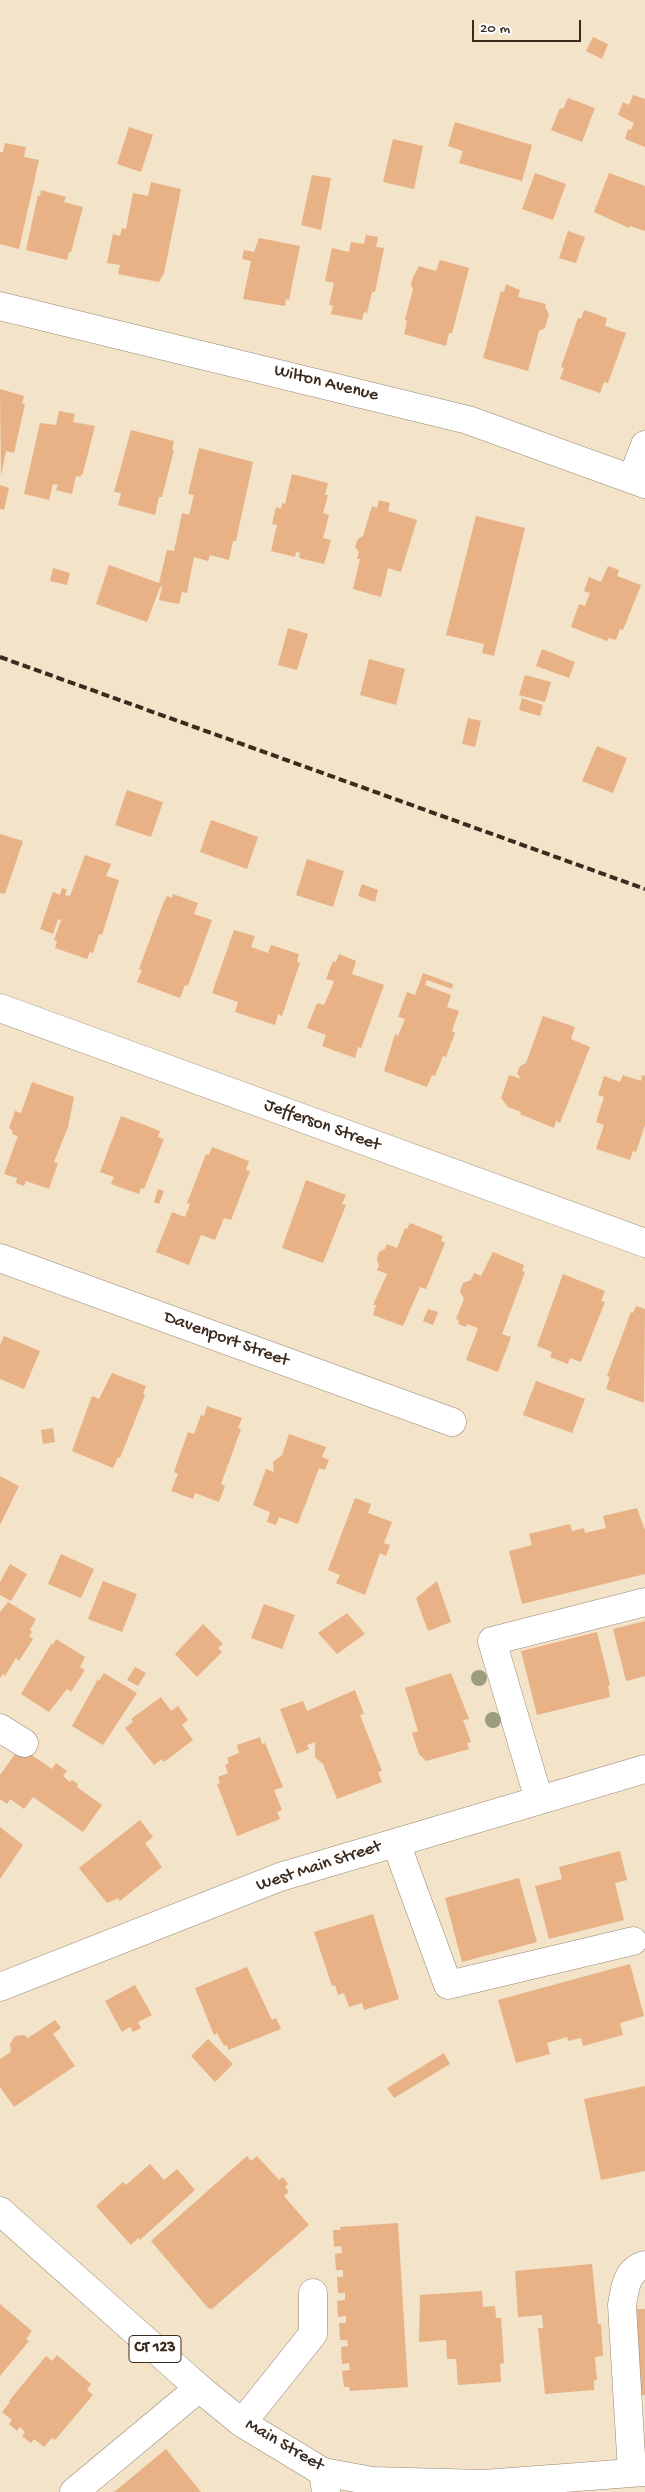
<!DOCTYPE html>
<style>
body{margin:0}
#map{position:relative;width:645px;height:2492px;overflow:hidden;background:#f3e3c8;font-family:"Gochi Hand",sans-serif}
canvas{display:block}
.scale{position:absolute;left:472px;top:20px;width:109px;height:22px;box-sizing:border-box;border:2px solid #3b2a1e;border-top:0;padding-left:6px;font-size:15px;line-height:18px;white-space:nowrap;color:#3b2a1e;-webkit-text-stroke:4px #fff;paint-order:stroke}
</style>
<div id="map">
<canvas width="645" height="2492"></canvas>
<div class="scale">20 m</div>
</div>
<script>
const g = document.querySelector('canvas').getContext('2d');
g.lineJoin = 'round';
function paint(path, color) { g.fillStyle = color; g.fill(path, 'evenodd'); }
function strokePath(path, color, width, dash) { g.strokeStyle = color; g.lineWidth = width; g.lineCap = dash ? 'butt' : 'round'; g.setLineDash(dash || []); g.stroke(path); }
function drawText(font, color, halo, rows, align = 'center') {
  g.font = font + ' "Gochi Hand",sans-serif'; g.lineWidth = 4; g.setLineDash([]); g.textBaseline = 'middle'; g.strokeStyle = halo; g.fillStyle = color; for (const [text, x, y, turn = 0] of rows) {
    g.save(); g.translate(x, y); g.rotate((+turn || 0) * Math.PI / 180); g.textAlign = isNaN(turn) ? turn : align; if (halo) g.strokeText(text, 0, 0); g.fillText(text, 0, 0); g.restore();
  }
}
const building = new Path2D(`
 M 593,37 L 608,44 L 602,59 L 586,51 Z
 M 633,95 L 645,99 L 645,147 L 625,139 L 628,129 L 631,130 L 634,123 L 618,115 L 623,102 L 629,105 Z
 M 568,98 L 595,108 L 582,142 L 551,130 L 560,108 L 563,109 Z
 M 455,122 L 532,145 L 522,181 L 459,163 L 463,151 L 448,146 Z
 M 129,127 L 153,135 L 141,172 L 117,164 Z
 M 393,139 L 423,146 L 414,189 L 383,182 Z
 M 5,143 L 26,147 L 24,157 L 39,160 L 19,249 L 0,244 L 0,152 L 3,152 Z
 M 535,173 L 566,184 L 553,220 L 522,209 Z
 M 609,173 L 645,186 L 645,231 L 630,226 L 629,228 L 594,212 Z
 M 312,175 L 331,178 L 321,230 L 301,225 Z
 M 151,182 L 181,189 L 164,273 L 159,282 L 118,274 L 120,265 L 107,263 L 113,234 L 120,236 L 122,228 L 126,229 L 133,193 L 148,196 Z
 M 41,190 L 66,197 L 64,202 L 83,207 L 71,252 L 69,252 L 67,260 L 26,250 L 38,195 L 40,196 Z
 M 568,231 L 585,237 L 576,263 L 559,258 Z
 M 366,235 L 378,237 L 376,247 L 384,248 L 375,292 L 372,292 L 367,313 L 364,312 L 362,320 L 331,314 L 333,306 L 329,305 L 334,283 L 325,281 L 332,248 L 349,252 L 351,242 L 364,244 Z
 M 259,238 L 300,246 L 289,300 L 286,299 L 285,306 L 243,299 L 251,261 L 242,259 L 244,250 L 254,252 Z
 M 440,260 L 469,268 L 452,333 L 449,333 L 446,346 L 404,334 L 407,321 L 405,320 L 413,289 L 411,285 L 413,277 L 419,266 L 436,271 Z
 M 506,284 L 520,290 L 518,297 L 546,304 L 545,307 L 549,314 L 545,328 L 539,331 L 528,371 L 483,358 L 501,291 L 504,292 Z
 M 584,310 L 607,318 L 605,326 L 626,333 L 608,383 L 604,382 L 600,393 L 560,379 L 564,368 L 561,367 L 578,318 L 581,319 Z
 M 0,389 L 24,396 L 22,403 L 25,404 L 14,453 L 6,451 L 1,476 Z
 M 59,411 L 75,414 L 73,422 L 95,426 L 83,473 L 80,477 L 76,476 L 72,494 L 56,490 L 58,485 L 53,484 L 49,500 L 24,494 L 40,423 L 56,425 Z
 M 131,430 L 174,441 L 172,450 L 174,450 L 162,497 L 159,497 L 155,515 L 118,505 L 121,493 L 114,492 Z
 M 199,448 L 253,462 L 236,541 L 233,541 L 229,560 L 210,555 L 208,561 L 194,557 L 187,593 L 182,592 L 179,604 L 159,600 L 162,587 L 160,587 L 147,622 L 96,604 L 109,565 L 159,583 L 167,550 L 174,551 L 182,513 L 189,515 L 194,495 L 188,494 Z
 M 292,474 L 328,483 L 325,495 L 328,495 L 323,513 L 329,515 L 323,538 L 331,540 L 324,564 L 299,558 L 300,553 L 296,552 L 295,557 L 271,551 L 277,525 L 272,524 L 276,507 L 281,509 L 282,503 L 285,504 Z
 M 0,485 L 9,488 L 4,510 L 0,509 Z
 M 379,500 L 390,503 L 388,511 L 417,520 L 401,572 L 388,568 L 381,597 L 353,589 L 360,559 L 357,559 L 359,552 L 355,547 L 358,539 L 363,536 L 372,506 L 377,508 Z
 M 476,516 L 525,528 L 494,656 L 482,653 L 484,644 L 446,635 Z
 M 608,566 L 619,570 L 617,576 L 641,585 L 623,630 L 620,629 L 616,640 L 609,638 L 607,641 L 571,627 L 579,604 L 585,606 L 590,593 L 584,591 L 589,577 L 601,582 Z
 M 53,568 L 70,573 L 67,585 L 50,581 Z
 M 288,628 L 308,634 L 297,670 L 278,665 Z
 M 542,649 L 575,662 L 569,678 L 536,666 Z
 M 369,659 L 405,669 L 396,705 L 360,695 Z
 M 525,675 L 551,682 L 545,702 L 519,695 Z
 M 522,698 L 543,705 L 540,716 L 519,710 Z
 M 468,718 L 481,721 L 475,747 L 462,744 Z
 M 597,746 L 627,758 L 613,793 L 582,781 Z
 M 127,790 L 163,802 L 151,837 L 115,825 Z
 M 211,820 L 258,837 L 247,869 L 200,852 Z
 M 0,834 L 23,841 L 5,894 L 0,893 Z
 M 85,855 L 111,864 L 106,876 L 119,880 L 102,935 L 99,934 L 93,953 L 90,952 L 87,959 L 55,948 L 57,941 L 54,940 L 61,920 L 58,919 L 53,934 L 40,929 L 53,892 L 60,895 L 62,888 L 67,890 L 65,895 L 70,896 Z
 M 307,859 L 344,871 L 333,907 L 296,895 Z
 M 362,884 L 378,890 L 375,902 L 358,896 Z
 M 173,894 L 198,903 L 194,914 L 212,920 L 188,986 L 185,985 L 180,998 L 137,982 L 142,970 L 139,969 L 163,904 L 167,896 L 172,898 Z
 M 234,930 L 255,936 L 251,947 L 268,953 L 271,945 L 299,954 L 297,962 L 300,963 L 282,1016 L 278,1014 L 275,1025 L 235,1012 L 238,1002 L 212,993 Z
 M 339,954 L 356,961 L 352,974 L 384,985 L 361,1048 L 358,1047 L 355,1058 L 322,1046 L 326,1035 L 307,1028 L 317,1003 L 324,1005 L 331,989 L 334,981 L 326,979 L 333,961 L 336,962 Z
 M 423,973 L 453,984 L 452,989 L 427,980 L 425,985 L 451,995 L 447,1007 L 459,1011 L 452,1031 L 455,1033 L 446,1057 L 443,1056 L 435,1076 L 432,1075 L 427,1087 L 384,1071 L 395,1034 L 398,1036 L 405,1019 L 398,1017 L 407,992 L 415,995 Z
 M 543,1016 L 575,1027 L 571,1039 L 590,1047 L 560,1123 L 556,1121 L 554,1128 L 520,1114 L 521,1112 L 508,1107 L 501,1098 L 509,1075 L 521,1079 L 517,1073 L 520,1066 L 526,1063 Z
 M 623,1075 L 641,1081 L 642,1075 L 645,1076 L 645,1125 L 636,1152 L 633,1151 L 630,1160 L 596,1149 L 604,1125 L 596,1122 L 604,1097 L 598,1095 L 604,1076 L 620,1082 Z
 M 32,1082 L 74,1097 L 68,1127 L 54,1162 L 58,1163 L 49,1189 L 26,1181 L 24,1186 L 16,1183 L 17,1178 L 4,1174 L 18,1136 L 12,1134 L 13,1131 L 9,1128 L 15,1111 L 21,1113 Z
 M 121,1116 L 160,1131 L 158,1137 L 164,1139 L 144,1189 L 141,1188 L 139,1194 L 111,1184 L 114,1177 L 100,1172 Z
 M 212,1147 L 249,1161 L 246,1170 L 250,1171 L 231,1220 L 224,1218 L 215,1240 L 201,1235 L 189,1265 L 156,1252 L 172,1212 L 185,1217 L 190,1204 L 187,1203 L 206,1154 L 209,1155 Z
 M 306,1180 L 346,1195 L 342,1204 L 346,1205 L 323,1263 L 282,1248 Z
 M 158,1189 L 164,1191 L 159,1204 L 154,1202 Z
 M 410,1223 L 443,1236 L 441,1241 L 445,1243 L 426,1289 L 420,1287 L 403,1326 L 373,1315 L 376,1305 L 373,1305 L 387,1274 L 377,1270 L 379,1266 L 377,1259 L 379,1252 L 385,1249 L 387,1244 L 397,1248 L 405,1228 L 407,1229 Z
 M 493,1252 L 524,1265 L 522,1271 L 525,1272 L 502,1334 L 511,1337 L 498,1372 L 466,1360 L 478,1328 L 467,1324 L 466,1327 L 458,1324 L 459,1320 L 456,1319 L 464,1299 L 460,1291 L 463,1283 L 471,1280 L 474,1273 L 481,1276 Z
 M 563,1274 L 605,1291 L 601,1301 L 605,1302 L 581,1362 L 570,1358 L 568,1364 L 550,1357 L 552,1352 L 537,1346 Z
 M 636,1306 L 645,1309 L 644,1403 L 606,1389 L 610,1377 L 607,1376 L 631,1312 L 633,1313 Z
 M 428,1309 L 438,1312 L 433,1325 L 423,1321 Z
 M 4,1336 L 40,1351 L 24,1389 L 0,1379 L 0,1345 Z
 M 112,1373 L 146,1386 L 143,1394 L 145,1395 L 120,1458 L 118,1457 L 113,1468 L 72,1451 L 92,1396 L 99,1399 Z
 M 536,1381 L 585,1399 L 572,1433 L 523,1415 Z
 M 207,1406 L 242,1418 L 238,1428 L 241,1429 L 221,1484 L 225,1486 L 219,1502 L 195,1493 L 193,1499 L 171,1491 L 178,1474 L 174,1472 L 188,1432 L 194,1434 L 201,1415 L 204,1416 Z
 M 53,1428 L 55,1442 L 43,1444 L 41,1430 Z
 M 289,1434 L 326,1447 L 322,1457 L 329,1460 L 325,1470 L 319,1468 L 298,1524 L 279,1517 L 276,1525 L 267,1522 L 270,1512 L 253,1505 L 266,1469 L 274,1472 L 273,1462 L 282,1455 Z
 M 0,1476 L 19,1486 L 0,1525 Z
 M 355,1498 L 371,1504 L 368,1513 L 392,1522 L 384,1543 L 390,1545 L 386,1556 L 380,1553 L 365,1595 L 336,1583 L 340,1575 L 328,1570 Z
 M 637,1508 L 645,1530 L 645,1574 L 522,1604 L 509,1551 L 532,1545 L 529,1534 L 570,1524 L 572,1531 L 584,1528 L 585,1533 L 606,1528 L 603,1516 Z
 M 61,1554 L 94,1569 L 81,1598 L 48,1584 Z
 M 10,1564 L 27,1574 L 11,1601 L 0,1595 L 0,1582 Z
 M 103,1581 L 137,1594 L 122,1632 L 88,1619 Z
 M 437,1581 L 451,1622 L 428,1631 L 416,1598 Z
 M 8,1602 L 36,1619 L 30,1630 L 32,1632 L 29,1636 L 33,1639 L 19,1661 L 16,1658 L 5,1676 L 3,1674 L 0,1678 L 0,1612 Z
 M 264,1604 L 295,1615 L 282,1649 L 251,1638 Z
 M 347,1613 L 365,1634 L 337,1654 L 318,1633 Z
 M 645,1621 L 645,1676 L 626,1681 L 613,1629 Z
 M 203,1624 L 223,1644 L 218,1648 L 222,1652 L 197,1677 L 175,1654 Z
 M 597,1632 L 610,1685 L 608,1686 L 610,1697 L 537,1715 L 521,1651 Z
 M 56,1639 L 85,1657 L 80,1667 L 85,1670 L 71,1692 L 67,1689 L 49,1712 L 21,1694 L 52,1643 L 53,1645 Z
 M 135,1667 L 146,1673 L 138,1686 L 127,1680 Z
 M 104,1673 L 137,1693 L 103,1745 L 72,1726 L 98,1679 L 99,1681 Z
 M 451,1673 L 469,1719 L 463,1720 L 471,1742 L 467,1743 L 469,1749 L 426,1761 L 419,1754 L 412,1733 L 418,1731 L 405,1688 Z
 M 355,1690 L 364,1714 L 360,1715 L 382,1771 L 378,1772 L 382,1782 L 337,1799 L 323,1764 L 315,1757 L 315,1742 L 307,1745 L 309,1749 L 297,1754 L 280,1709 L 303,1701 L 307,1711 Z
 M 161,1697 L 171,1711 L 178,1706 L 188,1720 L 182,1725 L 193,1740 L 164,1762 L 162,1759 L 154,1765 L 125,1728 L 133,1722 L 131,1719 Z
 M 260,1737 L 262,1744 L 265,1743 L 283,1787 L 274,1790 L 282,1810 L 277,1812 L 280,1819 L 237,1836 L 217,1784 L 220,1783 L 218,1777 L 228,1773 L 225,1765 L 229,1763 L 227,1758 L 239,1753 L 237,1745 Z
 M 20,1747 L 52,1769 L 56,1763 L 67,1771 L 63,1776 L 70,1782 L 72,1780 L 78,1784 L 77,1787 L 102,1805 L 83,1832 L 33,1797 L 24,1809 L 10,1799 L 7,1804 L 0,1799 L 0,1775 Z
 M 140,1820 L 153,1837 L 145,1843 L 162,1867 L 120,1901 L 118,1898 L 107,1903 L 79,1868 Z
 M 0,1827 L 23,1845 L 0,1879 Z
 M 620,1851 L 627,1880 L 615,1883 L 624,1920 L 549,1939 L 535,1886 L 562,1879 L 559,1867 Z
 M 519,1878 L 537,1942 L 462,1962 L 445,1898 Z
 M 373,1914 L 399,1999 L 364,2010 L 362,2003 L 349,2007 L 344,1993 L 338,1995 L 335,1985 L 332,1986 L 314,1932 Z
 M 630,1964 L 644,2016 L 620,2023 L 623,2035 L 583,2046 L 581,2038 L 568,2041 L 567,2037 L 547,2043 L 550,2054 L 516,2063 L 498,2000 Z
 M 247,1967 L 272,2020 L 276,2018 L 281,2029 L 228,2050 L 227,2045 L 224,2046 L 217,2033 L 214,2035 L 195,1988 Z
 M 135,1985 L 152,2015 L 138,2022 L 141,2028 L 133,2032 L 130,2027 L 122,2032 L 105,2001 Z
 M 55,2020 L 61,2028 L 53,2034 L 75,2066 L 14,2107 L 0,2087 L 0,2059 L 11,2052 L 10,2044 L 15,2036 L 24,2035 L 28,2038 Z
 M 208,2039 L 233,2064 L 215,2082 L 191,2056 Z
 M 444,2053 L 450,2064 L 394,2098 L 387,2088 Z
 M 645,2086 L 645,2171 L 601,2180 L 584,2099 Z
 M 247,2156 L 251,2161 L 257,2156 L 279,2180 L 283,2177 L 288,2184 L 285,2187 L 289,2192 L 284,2196 L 309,2225 L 212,2309 L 208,2308 L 151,2241 Z
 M 150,2164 L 164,2180 L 177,2169 L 195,2190 L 140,2240 L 138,2238 L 131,2245 L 96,2206 L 123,2182 L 126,2185 Z
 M 398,2223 L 408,2387 L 350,2391 L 349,2387 L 344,2387 L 342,2371 L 350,2370 L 349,2363 L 342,2364 L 341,2347 L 348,2346 L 347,2340 L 340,2340 L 339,2323 L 346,2323 L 346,2316 L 338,2317 L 337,2301 L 345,2300 L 345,2293 L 338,2293 L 337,2277 L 343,2277 L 343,2270 L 336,2270 L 335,2254 L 342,2253 L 341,2246 L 334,2247 L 333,2230 L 341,2230 L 340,2227 Z
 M 592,2264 L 598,2324 L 601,2324 L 603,2356 L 595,2357 L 597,2380 L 594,2380 L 594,2390 L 545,2394 L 538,2328 L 543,2328 L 542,2315 L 518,2317 L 515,2271 Z
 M 482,2291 L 483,2307 L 495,2306 L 496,2318 L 501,2318 L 504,2363 L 500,2364 L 501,2382 L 458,2385 L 456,2359 L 447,2359 L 446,2340 L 419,2342 L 420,2295 Z
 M 0,2304 L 32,2331 L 26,2339 L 29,2341 L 0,2376 Z
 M 637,2309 L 645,2309 L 645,2395 L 640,2395 Z
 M 57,2355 L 91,2384 L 87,2390 L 93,2395 L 55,2440 L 52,2438 L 44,2447 L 34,2439 L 31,2443 L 22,2436 L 25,2432 L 20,2427 L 17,2431 L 9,2424 L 12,2420 L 2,2412 L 10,2402 L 9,2401 L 46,2356 L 52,2361 Z
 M 166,2449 L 201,2492 L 114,2492 Z`);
const minor = new Path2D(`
 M 632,479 L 645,445
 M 0,1008 L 645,1243
 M 0,1258 L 452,1422
 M 0,1728 L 24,1743
 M 539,1800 L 492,1641 L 645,1602
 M 396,1843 L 448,1985 L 633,1941
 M 0,1987 L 280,1877 L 645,1769
 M 242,2423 L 313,2334 L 313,2293
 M 323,2472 L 326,2492
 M 632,2472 L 622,2305 C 625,2289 626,2270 645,2265
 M 74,2492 L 199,2388`);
const major = new Path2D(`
 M 0,306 L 468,420 L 645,484
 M 0,2211 L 199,2388 L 242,2423 L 323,2472 L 372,2481 L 484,2484 L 645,2472`);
const rail = new Path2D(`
 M 0,657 L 645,889`);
const trees = [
 [479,1678],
 [493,1720]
];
const shields = [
 [155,2349,52]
];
const shieldNames = [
 ["CT 123",155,2349]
];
const streetNames = [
 ["Wilton Avenue",326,384,14],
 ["Jefferson Street",322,1126,20],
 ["Davenport Street",226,1340,20],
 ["West Main Street",319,1867,-18],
 ["Main Street",284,2446,30]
];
paint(building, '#e8b186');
strokePath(minor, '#978673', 29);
strokePath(major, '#978673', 29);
strokePath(minor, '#fff', 28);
strokePath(major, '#fff', 28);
strokePath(rail, '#3b2a1e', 4, [8, 4]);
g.fillStyle = '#9c9c7e';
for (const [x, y] of trees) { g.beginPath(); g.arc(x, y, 8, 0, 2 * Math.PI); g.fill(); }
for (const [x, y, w] of shields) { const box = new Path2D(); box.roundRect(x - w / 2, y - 13.5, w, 27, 4); g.fillStyle = '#fff'; g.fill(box); strokePath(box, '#3b2a1e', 1); }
drawText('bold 16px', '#3b2a1e', null, shieldNames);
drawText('18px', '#3b2a1e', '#fff', streetNames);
</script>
